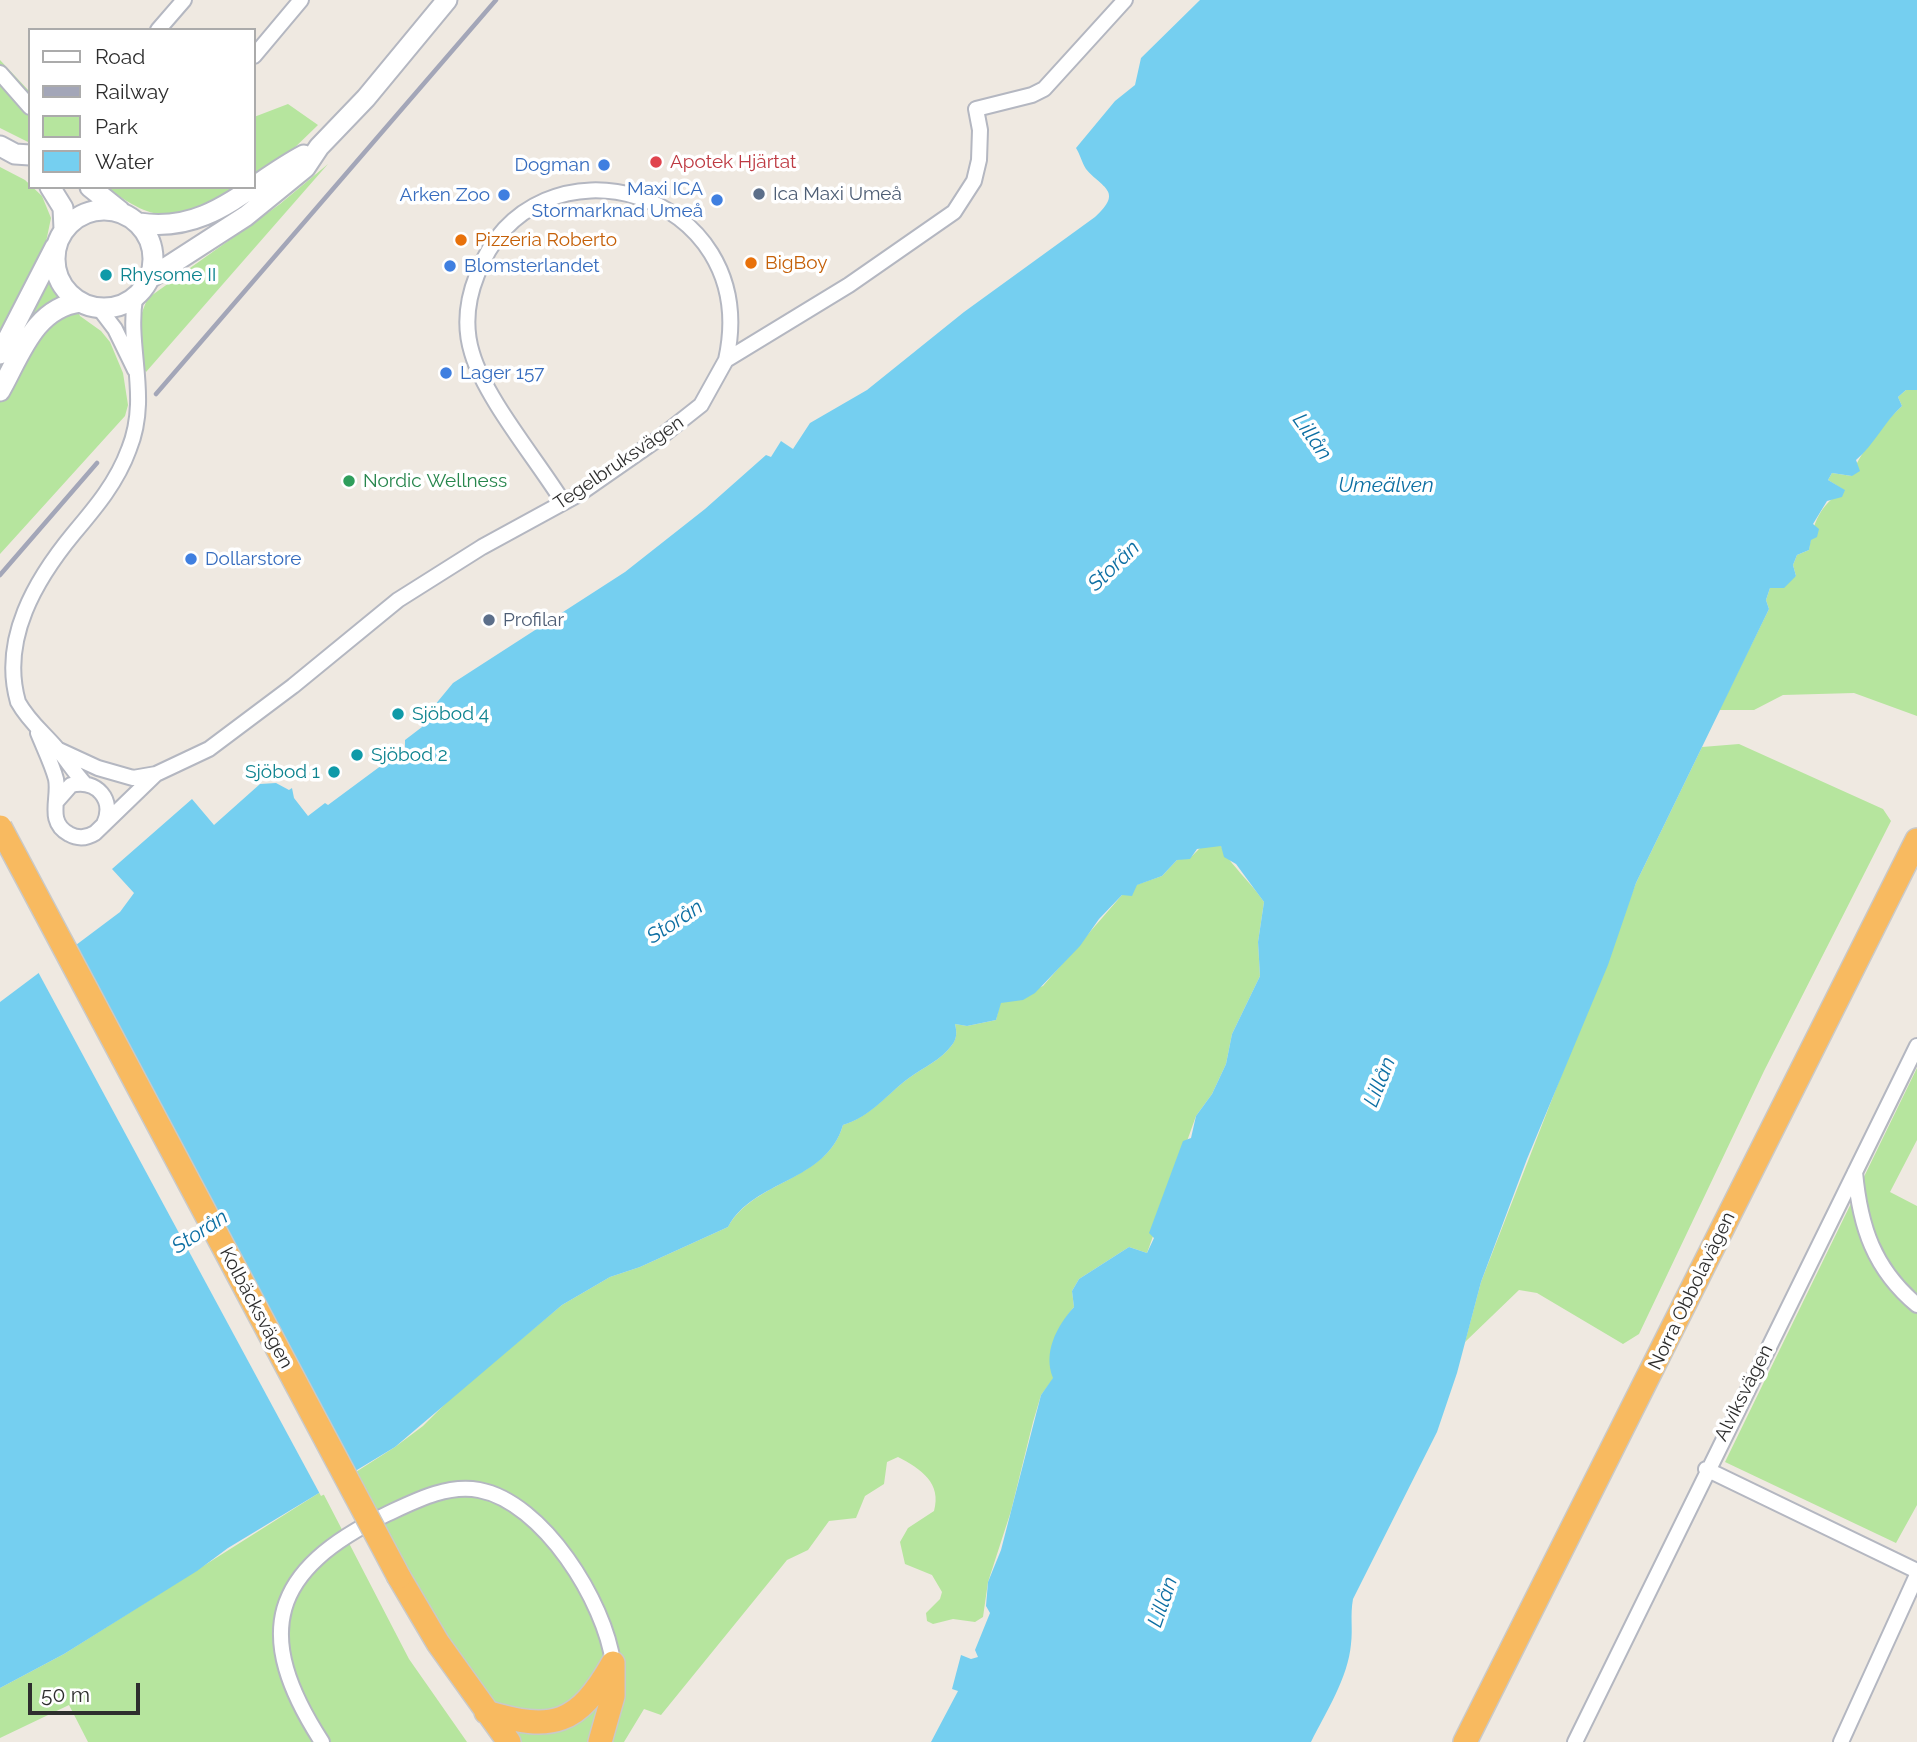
<!DOCTYPE html>
<meta charset="utf-8">
<style>
body{margin:0}
#map{position:relative;width:1917px;height:1742px;overflow:hidden;background:#efe9e1;font-family:Raleway,sans-serif}
canvas{display:block}
.legend{position:absolute;left:28px;top:28px;width:228px;height:161px;box-sizing:border-box;background:#fff;border:2px solid #ababab;margin:0;padding:9px 12px;list-style:none;font-size:21px;color:#2e2e2e}
.legend li{display:flex;align-items:center;gap:14px;height:35px}
.legend b{width:35px;border:2px solid #ababab}
.scale{position:absolute;left:28px;top:1683px;width:112px;height:32px;box-sizing:border-box;border:4px solid #2e2e2e;border-top:0;padding-left:9px;font-size:21px;line-height:24px;white-space:nowrap;color:#2e2e2e;-webkit-text-stroke:5px #fff;paint-order:stroke}
</style>
<div id="map">
<canvas width="1917" height="1742"></canvas>
<ul class="legend">
<li><b style="height:9px;background:#fff"></b>Road</li>
<li><b style="height:9px;background:#a3a6b8"></b>Railway</li>
<li><b style="height:19px;background:#b6e59e"></b>Park</li>
<li><b style="height:19px;background:#75cff0"></b>Water</li>
</ul>
<div class="scale">50 m</div>
</div>
<script>
const g = document.querySelector('canvas').getContext('2d');
g.lineJoin = 'round';
function paint(path, color) { g.fillStyle = color; g.fill(path, 'evenodd'); }
function strokePath(path, color, width, dash) { g.strokeStyle = color; g.lineWidth = width; g.lineCap = dash ? 'butt' : 'round'; g.setLineDash(dash || []); g.stroke(path); }
function drawText(font, color, halo, rows, align = 'center') {
  g.font = font + ' Raleway,sans-serif'; g.lineWidth = 7; g.setLineDash([]); g.textBaseline = 'middle'; g.strokeStyle = halo; g.fillStyle = color; for (const [text, x, y, turn = 0] of rows) {
    g.save(); g.translate(x, y); g.rotate((+turn || 0) * Math.PI / 180); g.textAlign = isNaN(turn) ? turn : align; if (halo) g.strokeText(text, 0, 0); g.fillText(text, 0, 0); g.restore();
  }
}
const green = new Path2D(`
 M 0,60 L 30,92 L 30,143 L 0,128 Z
 M 288,104 L 318,125 L 285,157 L 254,178 L 254,117 Z
 M 328,164 L 146,372 C 132,351 137,320 148,298 L 280,204 Z
 M 0,167 L 25,180 L 42,196 L 51,218 L 46,242 L 80,316 L 101,331 L 110,342 L 123,373 L 128,405 L 125,416 L 0,554 Z
 M 106,187 L 238,187 C 178,217 164,230 106,187 Z
 M 1906,390 L 1917,390 L 1917,716 L 1854,693 L 1783,695 L 1754,710 L 1719,710 L 1769,609 L 1766,600 L 1770,588 L 1796,576 L 1793,565 L 1797,555 L 1809,550 C 1813,522 1820,505 1844,490 L 1828,480 L 1832,473 L 1852,476 C 1856,457 1886,420 1902,406 L 1898,397 Z
 M 1739,744 L 1883,809 L 1891,821 L 1764,1071 L 1639,1334 L 1623,1344 L 1537,1293 L 1519,1290 L 1465,1342 L 1481,1282 L 1636,883 L 1702,747 Z
 M 1202,846 L 1221,846 C 1229,864 1252,883 1264,902 L 1258,942 L 1260,976 L 1232,1034 L 1226,1064 L 1212,1094 L 1196,1116 L 1147,1253 L 1129,1247 L 1079,1279 L 1072,1291 L 1074,1307 C 1061,1322 1045,1359 1054,1378 L 1041,1395 L 1033,1422 L 1011,1511 L 988,1582 L 983,1617 L 975,1622 L 953,1619 L 933,1624 L 927,1621 L 926,1613 L 940,1599 L 942,1592 L 932,1575 L 905,1564 L 900,1542 L 908,1528 L 934,1511 C 942,1483 921,1469 898,1457 L 887,1462 L 884,1484 L 865,1496 L 856,1518 L 829,1521 L 808,1550 L 787,1560 L 661,1715 L 644,1709 L 624,1742 L 509,1742 L 337,1484 L 395,1447 L 423,1426 L 455,1394 L 562,1305 L 610,1277 L 640,1267 L 728,1227 C 754,1180 827,1181 843,1125 C 870,1117 887,1094 909,1078 C 924,1067 941,1060 952,1045 C 957,1038 957,1032 955,1024 L 967,1026 L 996,1020 L 1000,1003 L 1043,986 L 1122,895 L 1136,885 L 1162,876 L 1177,860 L 1192,856 Z
 M 1917,1068 L 1917,1140 L 1890,1192 L 1917,1206 L 1917,1505 L 1896,1543 L 1725,1462 Z
 M 322,1491 L 409,1659 L 467,1742 L 88,1742 L 69,1705 L 0,1738 L 0,1688 L 64,1654 Z`);
const water = new Path2D(`
 M 1200,0 L 1917,0 L 1917,390 L 1906,390 L 1898,397 L 1902,406 C 1884,422 1874,445 1856,460 L 1860,471 L 1852,476 L 1832,473 L 1828,480 L 1845,490 L 1842,497 L 1827,501 L 1813,524 L 1819,529 L 1817,537 L 1811,540 L 1809,550 L 1797,555 L 1793,565 L 1796,576 L 1784,588 L 1770,588 L 1766,600 L 1769,609 L 1636,883 L 1608,965 L 1527,1159 L 1481,1282 L 1457,1373 L 1437,1432 L 1353,1599 C 1350,1615 1353,1629 1351,1644 C 1348,1678 1326,1712 1311,1742 L 931,1742 L 958,1691 L 952,1689 L 961,1655 L 971,1659 L 978,1657 L 975,1650 L 990,1613 L 986,1606 L 988,1582 L 1001,1550 L 1041,1395 L 1053,1378 C 1043,1353 1056,1327 1074,1307 L 1072,1291 L 1079,1279 L 1129,1247 L 1147,1253 L 1154,1238 L 1149,1233 L 1183,1141 L 1191,1138 L 1196,1116 L 1212,1094 L 1226,1064 L 1232,1034 L 1260,976 L 1258,942 L 1264,902 L 1236,864 L 1224,857 L 1221,846 L 1197,849 L 1190,859 L 1177,860 L 1162,876 L 1137,885 L 1132,896 L 1122,895 L 1099,919 L 1080,946 L 1035,993 L 1023,1000 L 1001,1003 L 996,1020 L 967,1026 L 955,1024 C 957,1032 957,1039 952,1045 C 941,1060 924,1067 909,1078 C 887,1094 871,1117 843,1125 C 826,1183 754,1179 728,1227 L 640,1267 L 610,1277 L 562,1305 L 395,1447 L 228,1548 L 197,1571 L 64,1654 L 0,1688 L 0,1002 L 120,912 L 134,893 L 112,869 L 192,799 L 214,825 L 260,784 L 276,783 L 289,790 L 292,788 L 294,798 L 308,816 L 325,803 L 328,805 L 405,748 L 405,740 L 422,727 L 420,723 L 453,683 L 625,572 L 705,509 L 766,455 L 771,457 L 781,441 L 793,449 L 810,423 L 867,390 L 964,312 L 1095,217 C 1124,191 1102,188 1086,169 C 1082,163 1080,154 1076,148 L 1115,101 L 1135,85 L 1141,58 Z`);
const pier = new Path2D(`
 M 69,947 L 339,1487 L 321,1496 L 37,970 Z`);
const minor = new Path2D(`
 M 158,30 L 184,0
 M 254,56 L 301,0
 M 0,73 L 30,107
 M 99,308 L 115,329 L 135,370
 M 563,502 C 537,460 485,398 472,353 C 464,327 467,300 477,275 C 534,124 764,189 726,360
 M 38,733 C 44,748 52,764 56,779 C 60,798 46,822 69,834 C 78,839 87,838 95,833 L 156,774
 M 59,750 L 98,768 L 133,778 L 156,774 L 209,749 L 293,686 L 398,600 L 482,547 L 579,494 L 658,439 L 701,405 L 726,360 L 849,285 L 954,212 L 974,181 L 979,160 L 980,130 L 976,109 L 1032,95 L 1044,89 L 1125,0
 M 85,784 C 75,773 68,762 59,751 C 45,734 29,722 18,702 C 0,639 36,579 74,533 C 96,507 117,482 129,449 C 150,397 127,349 135,298
 M 56,802 L 71,785 C 97,779 115,800 104,824
 M 1855,1172 C 1860,1227 1874,1269 1917,1305
 M 1706,1469 L 1917,1571
 M 322,1742 C 252,1634 270,1570 387,1514 C 415,1501 447,1484 479,1490 C 543,1502 605,1602 613,1663
 M 1575,1742 L 1917,1046
 M 1841,1742 L 1917,1575`);
const secondary = new Path2D(`
 M 0,146 L 15,154 L 30,155
 M 50,187 L 63,208 L 64,229
 M 90,187 L 120,211
 M55 259a49 49 0 1 1 98 0a49 49 0 1 1-98 0Z
 M 139,223 C 209,234 247,185 304,155
 M 150,278 L 246,216 L 305,168 L 319,147 L 366,98 L 447,0
 M 0,354 L 55,247
 M 0,391 C 20,356 34,308 80,302`);
const trunk = new Path2D(`
 M 399,1577 L 438,1643 L 509,1742
 M 486,1712 C 553,1732 578,1725 613,1663
 M 600,1742 L 613,1696 L 613,1666
 M 1465,1742 L 1917,840`);
const rail = new Path2D(`
 M 156,394 L 496,0
 M 0,575 L 97,463`);
const trunkBridge = new Path2D(`
 M 0,827 L 399,1577`);
const markers = [
 [656,162,7,"#e0444e"],
 [604,165,7,"#3f7fe0"],
 [759,194,7,"#5c6f8a"],
 [504,195,7,"#3f7fe0"],
 [717,200,7,"#3f7fe0"],
 [461,240,7,"#e8710a"],
 [751,263,7,"#e8710a"],
 [450,266,7,"#3f7fe0"],
 [106,275,7,"#0f9aa8"],
 [446,373,7,"#3f7fe0"],
 [349,481,7,"#2e9e5b"],
 [191,559,7,"#3f7fe0"],
 [489,620,7,"#5c6f8a"],
 [398,714,7,"#0f9aa8"],
 [357,755,7,"#0f9aa8"],
 [334,772,7,"#0f9aa8"]
];
const healthNames = [
 ["Apotek Hjärtat",670,162]
];
const shopNames = [
 ["Dogman",590,165],
 ["Maxi ICA",703,189],
 ["Stormarknad Umeå",703,211],
 ["Arken Zoo",490,195],
 ["Blomsterlandet",464,266,"left"],
 ["Lager 157",460,373,"left"],
 ["Dollarstore",205,559,"left"]
];
const serviceNames = [
 ["Ica Maxi Umeå",773,194],
 ["Profilar",503,620]
];
const foodNames = [
 ["Pizzeria Roberto",475,240],
 ["BigBoy",765,263]
];
const cultureNames = [
 ["Rhysome II",120,275],
 ["Sjöbod 4",412,714],
 ["Sjöbod 2",371,755],
 ["Sjöbod 1",320,772,"right"]
];
const streetNames = [
 ["Tegelbruksvägen",619,463,-34],
 ["Norra Obbolavägen",1692,1291,-64],
 ["Kolbäcksvägen",256,1308,62],
 ["Alviksvägen",1744,1393,-63]
];
const leisureNames = [
 ["Nordic Wellness",363,481]
];
const waterNames = [
 ["Lillån",1312,437,55],
 ["Umeälven",1386,486],
 ["Storån",1114,566,-44],
 ["Storån",675,922,-33],
 ["Lillån",1380,1082,-68],
 ["Storån",200,1232,-33],
 ["Lillån",1163,1602,-71]
];
paint(green, '#b6e59e');
paint(water, '#75cff0');
paint(pier, '#efe9e1');
strokePath(minor, '#b4b7c1', 18);
strokePath(secondary, '#b4b7c1', 23);
strokePath(trunk, '#c9c9c9', 26);
strokePath(minor, '#fff', 14);
strokePath(secondary, '#fff', 19);
strokePath(trunk, '#f8ba60', 23);
strokePath(rail, '#a3a6b8', 4.5);
strokePath(trunkBridge, '#c9c9c9', 26, []);
strokePath(trunkBridge, '#f8ba60', 23);
for (const [x, y, r, color] of markers) { const dot = new Path2D(); dot.arc(x, y, r, 0, 2 * Math.PI); g.fillStyle = color; g.fill(dot); strokePath(dot, '#fff', 2.5); }
drawText('19px', '#be3a42', '#fff', healthNames, 'left');
drawText('19px', '#366cbe', '#fff', shopNames, 'right');
drawText('19px', '#4e5e75', '#fff', serviceNames, 'left');
drawText('19px', '#c56008', '#fff', foodNames, 'left');
drawText('19px', '#0d838f', '#fff', cultureNames, 'left');
drawText('19px', '#2e2e2e', '#fff', streetNames);
drawText('19px', '#27864d', '#fff', leisureNames, 'left');
drawText('italic 21px', '#0d6fa3', '#fff', waterNames);
</script>
